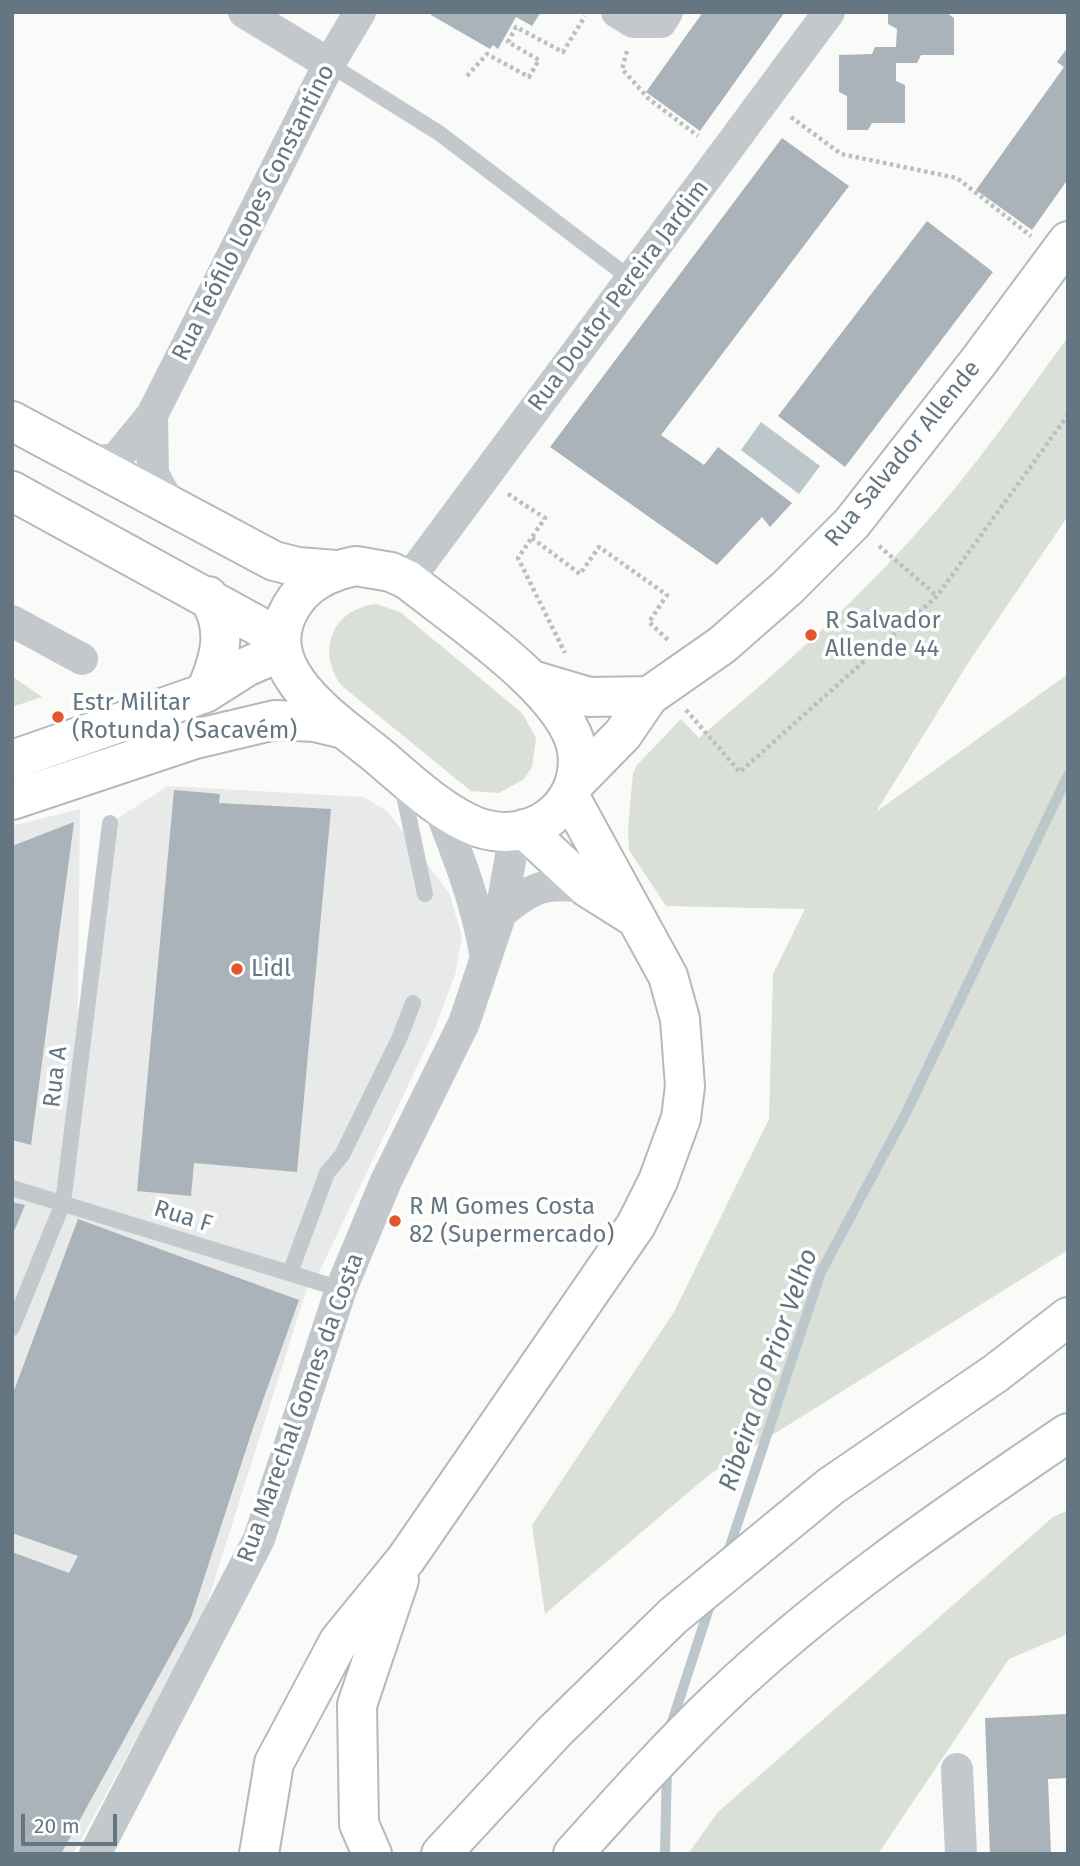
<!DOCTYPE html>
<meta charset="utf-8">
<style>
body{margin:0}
#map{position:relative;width:1080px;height:1866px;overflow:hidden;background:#fafaf8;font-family:"Fira Sans",sans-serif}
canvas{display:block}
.frame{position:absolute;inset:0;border:14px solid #657683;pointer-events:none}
.scale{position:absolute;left:21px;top:1814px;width:96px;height:32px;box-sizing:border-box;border:4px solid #657683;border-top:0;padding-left:9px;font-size:21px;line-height:24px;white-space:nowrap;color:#657683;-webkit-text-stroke:5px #fff;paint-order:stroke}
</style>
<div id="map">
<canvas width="1080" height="1866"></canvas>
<div class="frame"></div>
<div class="scale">20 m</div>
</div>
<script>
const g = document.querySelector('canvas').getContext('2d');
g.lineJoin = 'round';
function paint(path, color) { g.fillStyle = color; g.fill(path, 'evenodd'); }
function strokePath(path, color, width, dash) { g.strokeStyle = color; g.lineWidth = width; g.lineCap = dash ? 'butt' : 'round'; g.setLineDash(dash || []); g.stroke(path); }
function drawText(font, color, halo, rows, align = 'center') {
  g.font = font + ' "Fira Sans",sans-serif'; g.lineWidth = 7; g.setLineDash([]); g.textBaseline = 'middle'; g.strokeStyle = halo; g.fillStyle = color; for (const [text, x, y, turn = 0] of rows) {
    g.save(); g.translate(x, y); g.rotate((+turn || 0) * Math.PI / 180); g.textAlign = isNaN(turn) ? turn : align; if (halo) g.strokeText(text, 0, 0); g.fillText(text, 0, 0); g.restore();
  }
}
const built = new Path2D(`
 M 168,786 L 364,797 L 388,812 L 449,893 L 462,936 L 455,975 L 433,1033 L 315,1281 L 308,1285 L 202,1619 L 73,1854 L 12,1854 L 12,826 L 80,809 L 77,1082 L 110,823 Z`);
const green = new Path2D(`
 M 1068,337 L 1068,516 L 970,660 L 876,812 L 1068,674 L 1068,1250 L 710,1474 L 545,1614 L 532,1525 L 674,1312 L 769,1119 L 773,974 L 805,909 L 666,906 L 629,850 L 628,830 L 633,773 L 637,765 L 681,719 L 699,738 C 792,660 883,578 960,482 C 998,435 1032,386 1068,337 Z
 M 376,604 L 400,612 L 522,713 L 536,738 L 532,767 L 524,779 L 499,793 L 471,791 L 342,686 C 316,651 332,609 376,604 Z
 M 12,676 L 42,697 L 12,707 Z
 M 1068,1510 L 1068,1634 L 1009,1659 L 878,1854 L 688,1854 L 718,1812 L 1053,1517 Z`);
const water = new Path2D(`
 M 761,422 L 820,466 L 799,494 L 741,450 Z`);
const stream = new Path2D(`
 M 727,1555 L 821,1272 L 905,1115 L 1068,775
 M 670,1728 L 711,1602
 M 665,1854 L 667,1767`);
const building = new Path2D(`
 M 432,12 L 541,12 L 532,26 L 516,17 L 498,49 L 493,45 L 490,49 L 431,15 Z
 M 703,12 L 785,12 L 700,131 L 646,92 Z
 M 888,12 L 946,12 L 954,18 L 954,55 L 921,55 L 917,63 L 896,63 L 896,81 L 905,85 L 905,123 L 872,123 L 868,130 L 847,130 L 847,96 L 839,92 L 839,55 L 872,54 L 875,47 L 896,47 L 897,29 L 888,24 Z
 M 1068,47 L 1068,179 L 1032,230 L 976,190 L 1064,67 L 1057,62 Z
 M 782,138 L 849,186 L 661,435 L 704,465 L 718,447 L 792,503 L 770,527 L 762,517 L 717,565 L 550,447 Z
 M 927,221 L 993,272 L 845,467 L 778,416 Z
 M 174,790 L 220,794 L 219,803 L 331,809 L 297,1172 L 194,1163 L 191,1196 L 137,1191 Z
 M 74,822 L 31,1145 L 12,1140 L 12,846 Z
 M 12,1202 L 25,1205 L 12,1236 Z
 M 78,1219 L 299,1300 L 254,1425 L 191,1618 L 61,1854 L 12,1854 L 12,1552 L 69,1573 L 78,1556 L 12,1533 L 12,1396 Z
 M 1068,1714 L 1068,1778 L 1048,1779 L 1051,1854 L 990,1854 L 985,1718 Z`);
const path = new Path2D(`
 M 627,51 L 622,69 L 649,99 L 698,136
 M 467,76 L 487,54 L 529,77 L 539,60 L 508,42 L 516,27 L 563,52 L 585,16
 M 791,117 L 841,154 L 957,178 L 1031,236
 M 508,494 L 545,518 L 518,558 L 565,653
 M 532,538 L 580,574 L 599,547 L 667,595 L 649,622 L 668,640
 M 879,546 L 937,596
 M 686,710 L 740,772 L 937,596 L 1068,415`);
const lane = new Path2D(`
 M 329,64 L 439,133 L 631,279
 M 402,786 L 425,894
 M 12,1188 L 341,1289
 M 290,1273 L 327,1173 L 342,1155 L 399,1039 L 413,1003
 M 12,1328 L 63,1203 L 110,823`);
const street = new Path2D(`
 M 244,12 L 329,64
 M 617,12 L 633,22 L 661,22 L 667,12
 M 152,415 L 153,474 L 170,505
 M 90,462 L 116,459 L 152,415 L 329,64 L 360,12
 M 408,580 L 829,12
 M 12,621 L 82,659
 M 437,802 C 457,853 476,900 485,953
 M 501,913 C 533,886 547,881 588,888
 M 957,1769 L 961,1854
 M 95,1854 L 259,1539 L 341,1289 L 386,1181 L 464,1023 L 501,913 L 515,832`);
const secondary = new Path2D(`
 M 12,421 L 274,561 L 298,567 L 336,570
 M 12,491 L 280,638
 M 356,566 L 391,572 L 408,580 C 455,618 567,691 577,750 C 585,807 531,846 477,827 C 443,814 410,783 382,759 C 341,724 252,672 291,607 C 305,582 329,571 356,566 Z
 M 535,681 L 589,697 L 649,696
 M 205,693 C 220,659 229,630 208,596
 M 12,760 L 205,693 L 246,667 L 282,651
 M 576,782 L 623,734 L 649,696 L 722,645 L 787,588 L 852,523 L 979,361 L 1068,241
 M 12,800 L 195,739 L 275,720 L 315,722 L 344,729
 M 524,829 L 588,888 L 631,915
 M 259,1854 L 274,1763 L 339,1641 L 406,1559 L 636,1225 L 658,1181 L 681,1118 L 685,1086 L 680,1019 L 668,976 L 570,797
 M 372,1854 L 359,1824 L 357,1705 L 399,1580`);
const highway = new Path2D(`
 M 441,1854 L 554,1732 L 673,1616 L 831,1486 L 996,1373 L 1068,1317
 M 573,1854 C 619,1803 665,1751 715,1703 C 822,1600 945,1516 1068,1433`);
const markers = [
 [811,635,7,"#e4572e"],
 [58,717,7,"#e4572e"],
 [237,969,7,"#e4572e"],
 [395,1221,7,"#e4572e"]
];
const streetNames = [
 ["Rua Teófilo Lopes Constantino",254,213,-63],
 ["Rua Doutor Pereira Jardim",619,296,-53],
 ["Rua Salvador Allende",903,454,-51],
 ["Rua A",56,1077,-83],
 ["Rua F",183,1217,17],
 ["Rua Marechal Gomes da Costa",301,1408,-70]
];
const poiNames = [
 ["R Salvador",825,621],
 ["Allende 44",825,649],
 ["Estr Militar",72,703],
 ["(Rotunda) (Sacavém)",72,731],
 ["Lidl",251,969],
 ["R M Gomes Costa",409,1207],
 ["82 (Supermercado)",409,1235]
];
const waterNames = [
 ["Ribeira do Prior Velho",769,1370,-71]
];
paint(built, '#e8e9e9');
paint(green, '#dadfd7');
paint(water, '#bbc7cb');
strokePath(stream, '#bbc7cb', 10);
paint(building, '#aab3b9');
strokePath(secondary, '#b3babf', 42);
strokePath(highway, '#b4b9bd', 42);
strokePath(path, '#bbbfc2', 4.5, [3.5, 3.5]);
strokePath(lane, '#c3c8cc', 16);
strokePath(street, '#c3c8cc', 32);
strokePath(secondary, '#fff', 38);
strokePath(highway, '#fff', 38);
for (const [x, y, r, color] of markers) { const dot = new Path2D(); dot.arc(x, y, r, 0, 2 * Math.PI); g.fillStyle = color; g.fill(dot); strokePath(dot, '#fff', 2.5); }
drawText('24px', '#657683', '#fff', streetNames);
drawText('24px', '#657683', '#fff', poiNames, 'left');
drawText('italic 26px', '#60757c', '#fff', waterNames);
</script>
